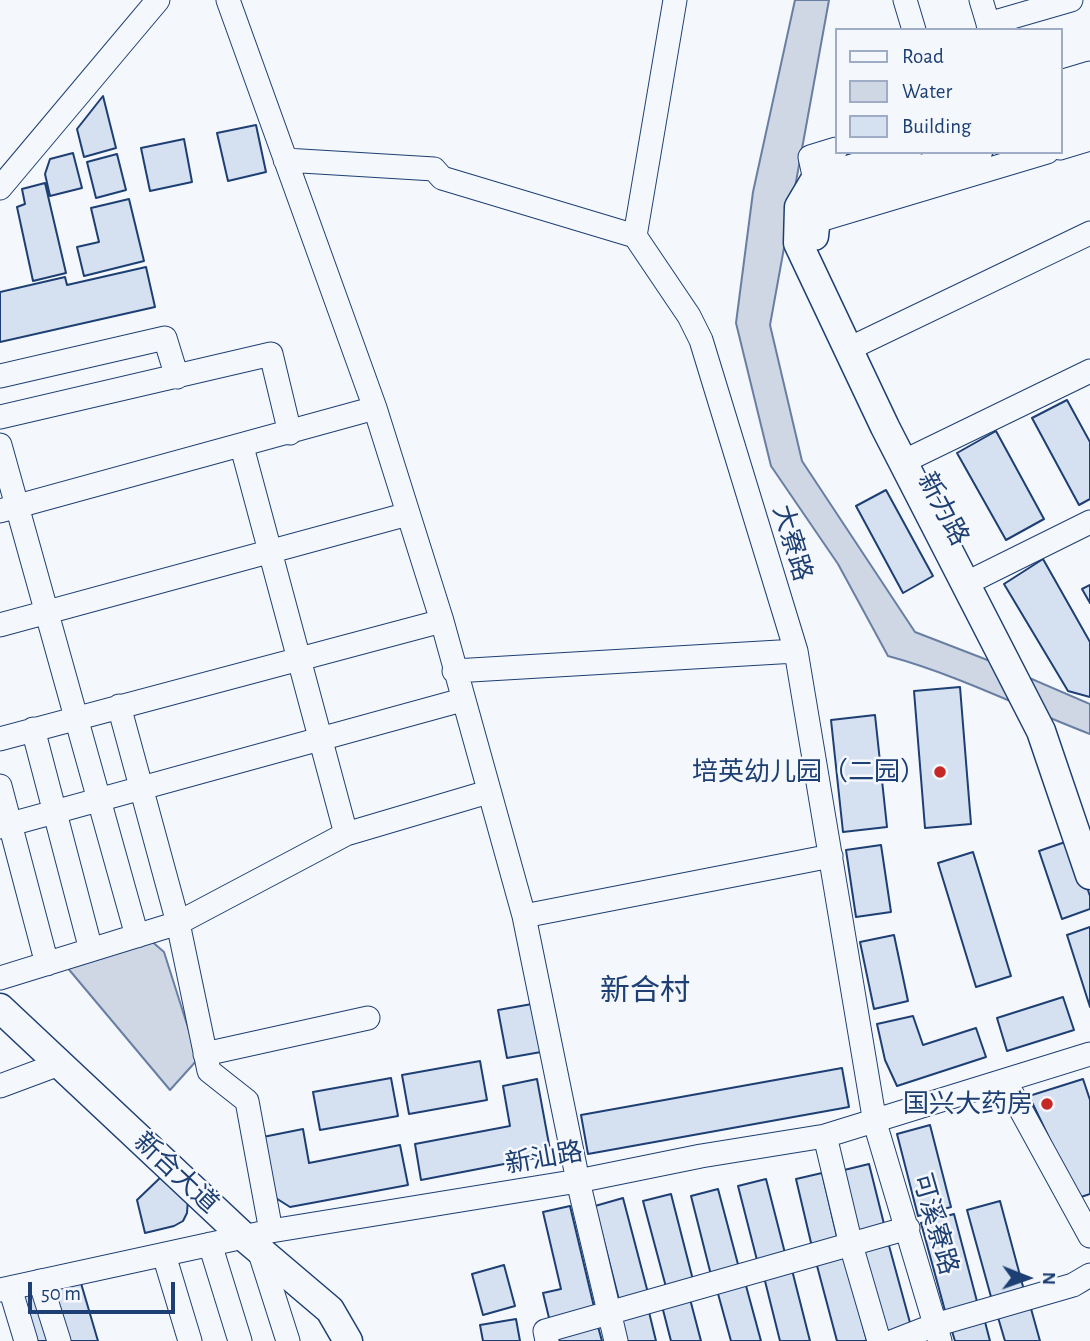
<!DOCTYPE html>
<meta charset="utf-8">
<style>
body{margin:0}
#map{position:relative;width:1090px;height:1341px;overflow:hidden;background:#f4f7fb;font-family:"Alegreya Sans",sans-serif}
canvas{display:block}
.legend{position:absolute;left:835px;top:28px;width:228px;height:126px;box-sizing:border-box;background:#f4f7fb;border:2px solid #9eadc5;margin:0;padding:9px 12px;list-style:none;font-size:21px;color:#1d3f73}
.legend li{display:flex;align-items:center;gap:14px;height:35px}
.legend b{width:35px;border:2px solid #9eadc5}
.north{position:absolute;left:992px;top:1243px;width:70px;height:70px;-webkit-text-stroke:5px #f4f7fb;paint-order:stroke;rotate:91deg;font-size:19px;font-weight:700;line-height:28px;text-align:center;color:#1d3f73}
.north::after{content:'';display:block;margin:auto;width:24px;height:32px;background:#1d3f73;clip-path:polygon(50% 0,100% 100%,50% 72%,0 100%)}
.scale{position:absolute;left:28px;top:1282px;width:147px;height:32px;box-sizing:border-box;border:4px solid #1d3f73;border-top:0;padding-left:9px;font-size:21px;line-height:24px;white-space:nowrap;color:#1d3f73;-webkit-text-stroke:5px #f4f7fb;paint-order:stroke}
</style>
<div id="map">
<canvas width="1090" height="1341"></canvas>
<ul class="legend">
<li><b style="height:9px;background:#f4f7fb"></b>Road</li>
<li><b style="height:19px;background:#cfd7e4"></b>Water</li>
<li><b style="height:19px;background:#d5e0f0"></b>Building</li>
</ul>
<div class="north">N</div>
<div class="scale">50 m</div>
</div>
<script>
const g = document.querySelector('canvas').getContext('2d');
g.lineJoin = 'round';
function paint(path, color) { g.fillStyle = color; g.fill(path, 'evenodd'); }
function strokePath(path, color, width, dash) { g.strokeStyle = color; g.lineWidth = width; g.lineCap = dash ? 'butt' : 'round'; g.setLineDash(dash || []); g.stroke(path); }
function drawText(font, color, halo, rows, align = 'center') {
  g.font = font + ' "Alegreya Sans","Noto Sans SC",sans-serif'; g.lineWidth = 5; g.setLineDash([]); g.textBaseline = 'middle'; g.strokeStyle = halo; g.fillStyle = color; for (const [text, x, y, turn = 0] of rows) {
    g.save(); g.translate(x, y); g.rotate((+turn || 0) * Math.PI / 180); g.textAlign = isNaN(turn) ? turn : align; if (halo) g.strokeText(text, 0, 0); g.fillText(text, 0, 0); g.restore();
  }
}
const water = new Path2D(`
 M 795,0 L 829,0 L 770,325 L 802,461 L 915,632 L 990,661 L 1090,704 L 1090,734 C 1022,708 958,675 888,656 L 838,564 L 771,466 L 736,323 L 753,192 Z
 M 149,939 L 164,952 L 198,1059 L 170,1090 L 66,966 Z`);
const building = new Path2D(`
 M 103,96 L 116,148 L 84,157 L 77,129 Z
 M 256,125 L 266,172 L 228,181 L 217,133 Z
 M 184,139 L 192,182 L 150,191 L 141,148 Z
 M 73,153 L 82,188 L 50,196 L 45,174 L 50,159 Z
 M 117,154 L 126,190 L 96,198 L 87,162 Z
 M 45,183 L 66,273 L 33,281 L 17,207 L 25,204 L 22,189 Z
 M 129,199 L 144,261 L 84,276 L 77,247 L 99,242 L 91,208 Z
 M 146,267 L 155,307 L 0,342 L 0,292 L 65,277 L 67,285 Z
 M 1067,400 L 1090,442 L 1090,499 L 1079,505 L 1032,418 Z
 M 996,431 L 1044,519 L 1006,540 L 957,453 Z
 M 886,490 L 933,576 L 903,593 L 856,506 Z
 M 1043,559 L 1090,642 L 1090,697 L 1068,691 L 1004,584 Z
 M 1090,585 L 1090,603 L 1082,589 Z
 M 960,687 L 971,824 L 925,828 L 914,691 Z
 M 875,715 L 887,827 L 843,832 L 831,720 Z
 M 1071,840 L 1090,896 L 1090,909 L 1062,919 L 1039,851 Z
 M 881,845 L 891,912 L 856,917 L 846,850 Z
 M 973,852 L 1011,976 L 976,987 L 938,863 Z
 M 1090,927 L 1090,1007 L 1067,935 Z
 M 894,935 L 908,1001 L 874,1009 L 860,942 Z
 M 1063,997 L 1074,1030 L 1007,1051 L 997,1018 Z
 M 532,1004 L 541,1052 L 507,1058 L 498,1010 Z
 M 913,1016 L 923,1045 L 976,1028 L 986,1057 L 897,1086 L 885,1060 L 877,1024 Z
 M 480,1061 L 487,1100 L 409,1114 L 402,1075 Z
 M 842,1068 L 849,1107 L 588,1154 L 581,1115 Z
 M 391,1078 L 398,1116 L 320,1130 L 313,1092 Z
 M 537,1079 L 551,1155 L 421,1180 L 415,1144 L 510,1126 L 503,1086 Z
 M 1083,1079 L 1090,1100 L 1090,1194 L 1078,1198 L 1029,1096 Z
 M 930,1125 L 951,1207 L 918,1216 L 897,1134 Z
 M 303,1129 L 309,1163 L 400,1145 L 408,1185 L 290,1207 L 271,1195 L 263,1137 Z
 M 869,1164 L 885,1228 L 857,1235 L 840,1171 Z
 M 822,1173 L 838,1241 L 812,1247 L 796,1179 Z
 M 162,1176 L 188,1199 L 187,1213 L 183,1221 L 174,1226 L 145,1233 L 137,1200 Z
 M 766,1179 L 786,1257 L 758,1264 L 738,1186 Z
 M 718,1189 L 739,1268 L 711,1275 L 691,1196 Z
 M 671,1194 L 693,1280 L 666,1287 L 643,1201 Z
 M 623,1198 L 648,1293 L 619,1300 L 595,1206 Z
 M 1000,1201 L 1025,1294 L 993,1304 L 967,1210 Z
 M 570,1206 L 595,1311 L 550,1322 L 543,1293 L 561,1289 L 543,1212 Z
 M 954,1214 L 979,1309 L 947,1318 L 921,1223 Z
 M 888,1242 L 912,1330 L 883,1337 L 860,1249 Z
 M 844,1255 L 867,1341 L 837,1341 L 816,1262 Z
 M 504,1265 L 515,1306 L 483,1315 L 472,1274 Z
 M 792,1270 L 810,1341 L 780,1341 L 764,1277 Z
 M 78,1273 L 98,1341 L 19,1341 L 4,1289 Z
 M 745,1282 L 761,1341 L 731,1341 L 717,1290 Z
 M 690,1299 L 701,1341 L 671,1341 L 662,1306 Z
 M 1030,1305 L 1040,1341 L 1005,1341 L 997,1314 Z
 M 649,1312 L 656,1341 L 626,1341 L 620,1319 Z
 M 984,1318 L 990,1341 L 955,1341 L 951,1328 Z
 M 516,1319 L 520,1341 L 483,1341 L 480,1325 Z
 M 597,1323 L 602,1341 L 553,1341 Z`);
const minor = new Path2D(`
 M 675,0 L 635,236 L 689,316 L 701,340 L 796,651 L 875,1123 L 940,1341
 M 905,0 L 914,30
 M 981,0 L 990,30
 M 988,24 L 1071,0
 M 1060,82 L 1090,73
 M 1060,148 L 1090,139
 M 285,160 L 434,169 L 442,178 L 635,236
 M 815,180 L 810,157 L 836,149
 M 0,188 L 158,0
 M 813,222 L 1047,152
 M 859,344 L 1090,233
 M 0,376 L 165,338 L 177,377
 M 0,417 L 271,354 L 290,433
 M 0,445 L 137,936
 M 242,447 L 346,834
 M 915,456 L 1090,371
 M 0,511 L 375,408
 M 979,577 L 1090,522
 M 442,621 L 524,916 L 578,1181 L 616,1341
 M 0,625 L 408,514
 M 454,671 L 796,651
 M 119,706 L 178,923 L 346,834 L 488,792
 M 33,729 L 91,950
 M 0,739 L 442,621 L 375,408 L 228,0
 M 0,786 L 47,964
 M 0,827 L 462,700
 M 524,916 L 831,856
 M 0,978 L 178,923 L 209,1071 L 247,1101 L 271,1231
 M 205,1054 L 368,1018
 M 1005,1081 L 1090,1236
 M 0,1086 L 59,1064
 M 825,1136 L 851,1245 L 879,1341
 M 210,1244 L 240,1341
 M 259,1250 L 288,1341
 M 164,1255 L 190,1341
 M 40,1281 L 59,1341
 M 10,1288 L 26,1341
 M 0,1290 L 271,1231 L 578,1181 L 701,1156 L 825,1136 L 1090,1054
 M 547,1341 L 545,1331 L 908,1228
 M 894,1341 L 935,1325 L 1073,1285 L 1090,1275`);
const major = new Path2D(`
 M 1060,105 L 1090,96
 M 1060,126 L 1090,117
 M 907,152 L 815,180 L 799,207 L 798,243 L 885,427 L 1041,731 L 1090,875
 M 814,236 L 817,208 L 831,197 L 978,152
 M 0,1008 L 244,1237 L 330,1310 L 348,1341`);
const markers = [
 [940,772,7,"#c62828"],
 [1047,1104,7,"#c62828"]
];
const streetNames = [
 ["新力路",943,509,62],
 ["大寮路",792,543,73],
 ["新汕路",544,1158,-10],
 ["新合大道",176,1173,43],
 ["可溪寮路",935,1224,74]
];
const poiNames = [
 ["培英幼儿园（二园）",926,772],
 ["国兴大药房",1033,1104]
];
const quarterNames = [
 ["新合村",645,991]
];
paint(water, '#cfd7e4');
strokePath(water, '#687fa3', 2);
paint(building, '#d5e0f0');
strokePath(building, '#1d3f73', 2);
strokePath(minor, '#1d3f73', 25);
strokePath(major, '#1d3f73', 31);
strokePath(minor, '#f4f7fb', 23);
strokePath(major, '#f4f7fb', 28);
for (const [x, y, r, color] of markers) { const dot = new Path2D(); dot.arc(x, y, r, 0, 2 * Math.PI); g.fillStyle = color; g.fill(dot); strokePath(dot, '#f4f7fb', 2.5); }
drawText('26px', '#1d3f73', '#f4f7fb', streetNames);
drawText('26px', '#1d3f73', '#f4f7fb', poiNames, 'right');
drawText('30px', '#1d3f73', '#f4f7fb', quarterNames);
</script>
